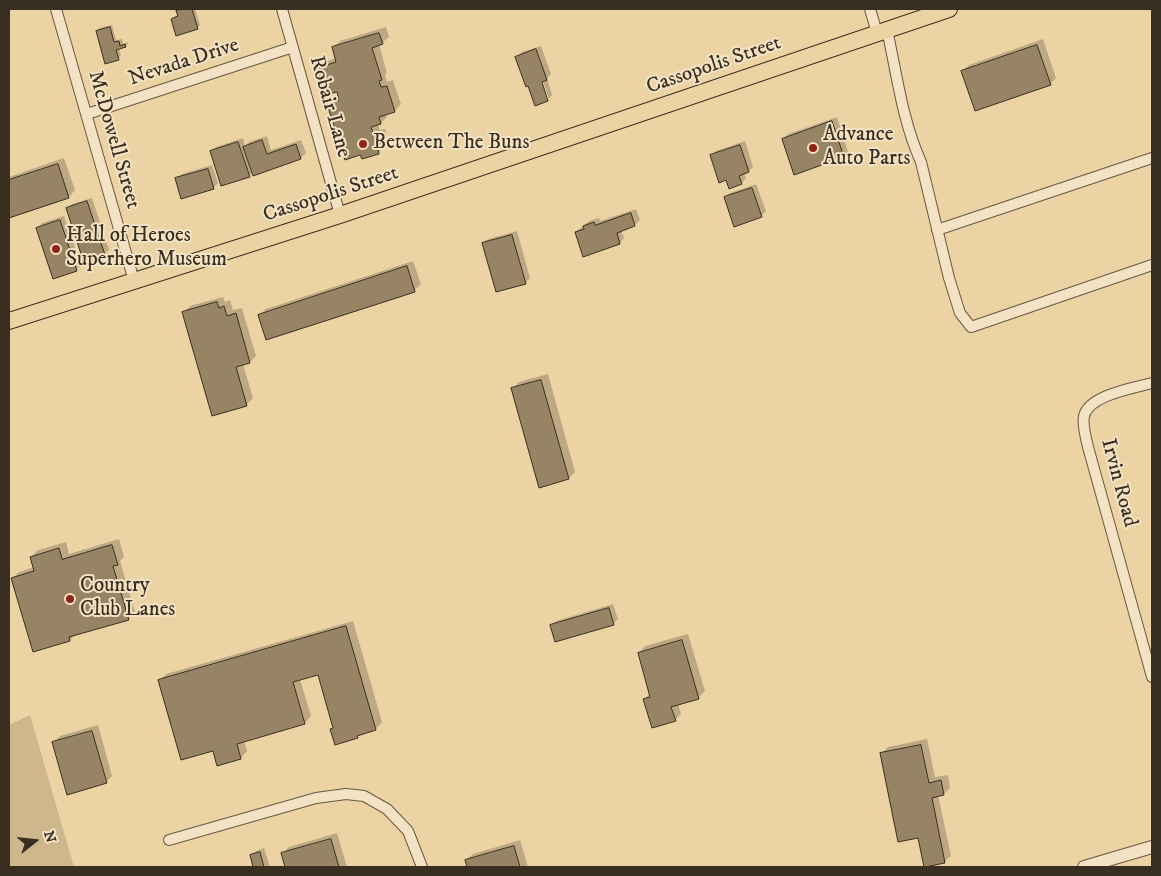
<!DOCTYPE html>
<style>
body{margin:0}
#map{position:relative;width:1161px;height:876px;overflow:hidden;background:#ecd3a3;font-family:"IM FELL DW Pica",serif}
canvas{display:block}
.frame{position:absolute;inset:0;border:10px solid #392f21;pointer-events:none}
.north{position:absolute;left:10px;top:816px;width:50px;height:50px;-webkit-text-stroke:4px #f3e2c3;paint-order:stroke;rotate:74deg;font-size:14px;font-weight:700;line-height:20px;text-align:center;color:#392f21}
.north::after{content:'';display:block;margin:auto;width:18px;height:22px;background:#392f21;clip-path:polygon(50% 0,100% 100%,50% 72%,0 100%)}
</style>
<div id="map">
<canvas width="1161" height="876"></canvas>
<div class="frame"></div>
<div class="north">N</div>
</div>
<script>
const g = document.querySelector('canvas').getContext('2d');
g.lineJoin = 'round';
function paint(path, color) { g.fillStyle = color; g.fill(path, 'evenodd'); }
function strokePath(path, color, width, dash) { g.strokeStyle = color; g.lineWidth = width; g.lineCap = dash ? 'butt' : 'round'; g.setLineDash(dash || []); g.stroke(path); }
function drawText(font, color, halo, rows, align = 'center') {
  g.font = font + ' "IM FELL DW Pica",serif'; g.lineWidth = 4; g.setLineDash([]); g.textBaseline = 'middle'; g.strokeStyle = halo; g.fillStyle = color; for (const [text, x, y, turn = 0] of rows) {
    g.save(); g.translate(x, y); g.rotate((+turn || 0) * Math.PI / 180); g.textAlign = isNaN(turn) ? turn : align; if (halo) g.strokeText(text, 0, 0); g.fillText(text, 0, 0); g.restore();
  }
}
const green = new Path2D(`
 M 30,715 L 74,867 L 9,867 L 9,725 Z`);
const shadow = new Path2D(`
 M 180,9 L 195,9 L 200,25 L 197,28 L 172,19 L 175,16 L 179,15 L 178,11 Z
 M 112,25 L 116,40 L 122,39 L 123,44 L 128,42 L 128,43 L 126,46 L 119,48 L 121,56 L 118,59 L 97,31 L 100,28 Z
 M 386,27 L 389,37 L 382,43 L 379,44 L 387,73 L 385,75 L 387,82 L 393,80 L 401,104 L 395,111 L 386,114 L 387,117 L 381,123 L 378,124 L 380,130 L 385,129 L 387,136 L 383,140 L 385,146 L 379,152 L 362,157 L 329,104 L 335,98 L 340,96 L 338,90 L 318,68 L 324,62 L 337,58 L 333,48 L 340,41 Z
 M 1043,39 L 1056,78 L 1050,84 L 962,71 L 969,65 Z
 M 541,46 L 551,74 L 547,78 L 552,95 L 549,99 L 541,75 L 538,76 L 546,99 L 549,99 L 536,104 L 517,57 L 522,52 Z
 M 837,117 L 848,152 L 844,156 L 783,139 L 788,134 Z
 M 267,136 L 271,150 L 301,140 L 306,153 L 301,158 L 254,174 L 253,172 L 249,176 L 211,152 L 216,147 L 243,138 L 245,146 L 249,142 Z
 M 745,141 L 753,167 L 749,171 L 744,173 L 746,178 L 742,183 L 727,179 L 711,156 L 716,151 Z
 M 64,158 L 75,190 L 69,197 L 9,217 L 9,177 Z
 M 212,165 L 218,183 L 213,188 L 177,178 L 182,174 Z
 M 756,184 L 766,211 L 761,216 L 725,197 L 730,193 Z
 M 92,198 L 109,250 L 104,254 L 67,209 L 72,204 Z
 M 636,209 L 640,220 L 635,225 L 621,230 L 624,238 L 620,243 L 576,232 L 589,221 L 599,218 L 600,221 Z
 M 64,216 L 81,265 L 76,270 L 38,228 L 42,223 Z
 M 517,231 L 530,278 L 525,283 L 483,243 L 488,239 Z
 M 413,261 L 421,284 L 414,291 L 259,315 L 266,309 Z
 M 223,297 L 225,302 L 230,300 L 233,310 L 242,308 L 256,356 L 250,362 L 243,364 L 253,398 L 246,405 L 184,313 L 190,306 Z
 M 548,374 L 575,472 L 569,478 L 513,389 L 519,382 Z
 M 119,539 L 124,557 L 120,561 L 135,612 L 128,619 L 76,634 L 70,640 L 34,651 L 13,578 L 19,572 L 34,567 L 31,557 L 38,550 L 66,542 L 69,554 Z
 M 613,604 L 618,619 L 613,624 L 551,625 L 556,621 Z
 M 353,621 L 382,722 L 376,729 L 361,733 L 357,737 L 334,727 L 319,673 L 300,679 L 311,716 L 305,723 L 244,740 L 247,751 L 241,758 L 218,764 L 214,749 L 160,681 L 166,674 Z
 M 688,634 L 705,691 L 698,698 L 678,704 L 681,714 L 675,720 L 644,699 L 651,693 L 639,653 L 645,646 Z
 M 98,725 L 112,776 L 106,782 L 53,743 L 60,736 Z
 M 927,739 L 935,777 L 948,775 L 950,788 L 944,794 L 938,795 L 951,856 L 944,862 L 919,837 L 881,754 L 888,747 Z
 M 337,833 L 347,867 L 286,867 L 282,854 L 289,847 Z
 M 520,840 L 528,867 L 468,867 L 466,860 L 473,854 Z
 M 264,848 L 270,867 L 254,867 L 251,856 L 256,851 Z`);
const building = new Path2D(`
 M 184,9 L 192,9 L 198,29 L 176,36 L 171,19 L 178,16 L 176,11 Z
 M 110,27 L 114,42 L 119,41 L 120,46 L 125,44 L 126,47 L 116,50 L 119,60 L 105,64 L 96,31 Z
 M 379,33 L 383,44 L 372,48 L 382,80 L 379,81 L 381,87 L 387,86 L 395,112 L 379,117 L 381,124 L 371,127 L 374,136 L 379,134 L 382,143 L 377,145 L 379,154 L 362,159 L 360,155 L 345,160 L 327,104 L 339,100 L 337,92 L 325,95 L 317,68 L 336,62 L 332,47 Z
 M 1037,45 L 1051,85 L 975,111 L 961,71 Z
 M 536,49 L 547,80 L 542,82 L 548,101 L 535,106 L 528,86 L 526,87 L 515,57 Z
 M 832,121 L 844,157 L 794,175 L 782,139 Z
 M 262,140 L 267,154 L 296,144 L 301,159 L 253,176 L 243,147 Z
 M 238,142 L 250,177 L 221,186 L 210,151 Z
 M 740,145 L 749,172 L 739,176 L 742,184 L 729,189 L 726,180 L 719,183 L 710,155 Z
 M 58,164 L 69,198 L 9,218 L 9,180 Z
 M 208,169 L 214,189 L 181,199 L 175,178 Z
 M 752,188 L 762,217 L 734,227 L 724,197 Z
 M 87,201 L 105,255 L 84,263 L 66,208 Z
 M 631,213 L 635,226 L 617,233 L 620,244 L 583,257 L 575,232 L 584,229 L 583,226 L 594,222 L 595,225 Z
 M 60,220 L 77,271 L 53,279 L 36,228 Z
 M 512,235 L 526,284 L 496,292 L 482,243 Z
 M 407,266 L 415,292 L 266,340 L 258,315 Z
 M 217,302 L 219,308 L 224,306 L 227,316 L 236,313 L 250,363 L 236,367 L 247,406 L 212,416 L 182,312 Z
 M 541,380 L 569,479 L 539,488 L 511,388 Z
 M 112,545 L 118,565 L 113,566 L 129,620 L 69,637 L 70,641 L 33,652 L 11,578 L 34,571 L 30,557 L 59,548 L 62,559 Z
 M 609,608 L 614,625 L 555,642 L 550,625 Z
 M 346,626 L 376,730 L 357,736 L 358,738 L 335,745 L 330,729 L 333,728 L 318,675 L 293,682 L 305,724 L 237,744 L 241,759 L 217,766 L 213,751 L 181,760 L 158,680 Z
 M 682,640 L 699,699 L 671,707 L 676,721 L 652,728 L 643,699 L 650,697 L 638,653 Z
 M 92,731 L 107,783 L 67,795 L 52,742 Z
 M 921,745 L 929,783 L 941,780 L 944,795 L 932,798 L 945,863 L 925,867 L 924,867 L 918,838 L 898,842 L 880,753 Z
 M 331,839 L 339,867 L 285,867 L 281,853 Z
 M 514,846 L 520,867 L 467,867 L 465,860 Z
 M 260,852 L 264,867 L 253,867 L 250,855 Z`);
const minor = new Path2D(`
 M 56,9 L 134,281
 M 282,9 L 340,215
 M 870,9 L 877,33
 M 887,30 C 897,74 902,120 921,162 L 949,278 L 960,313 L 971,327 L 1152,265
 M 87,114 L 293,47
 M 937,230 L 1152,158
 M 1152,383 C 1134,388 1089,395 1084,416 C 1082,426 1086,437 1088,447 L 1152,677
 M 169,840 L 316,798 L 346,794 L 364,796 L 387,809 L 408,831 L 422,867`);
const tertiary = new Path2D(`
 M 1084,867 L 1152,847`);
const primary = new Path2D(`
 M 9,321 L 340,215 L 949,9`);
const markers = [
 [363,144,5,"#8f2418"],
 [813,148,5,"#8f2418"],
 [56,249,5,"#8f2418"],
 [70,599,5,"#8f2418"]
];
const streetNames = [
 ["Nevada Drive",184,63,-18],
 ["Cassopolis Street",714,66,-19],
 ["Robair Lane",329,107,74],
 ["McDowell Street",113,140,74],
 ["Cassopolis Street",331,195,-18],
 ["Irvin Road",1118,483,75]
];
const poiNames = [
 ["Advance",823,136],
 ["Auto Parts",823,160],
 ["Between The Buns",373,144],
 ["Hall of Heroes",66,237],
 ["Superhero Museum",66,261],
 ["Country",80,587],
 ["Club Lanes",80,611]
];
paint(green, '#ceb78d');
paint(shadow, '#0003');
paint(building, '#968465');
strokePath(building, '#392f21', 1);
strokePath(minor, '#665842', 12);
strokePath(tertiary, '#665842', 14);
strokePath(primary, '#392f21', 18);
strokePath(minor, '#f3e2c3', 10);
strokePath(tertiary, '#f3e2c3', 12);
strokePath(primary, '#ecd3a3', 16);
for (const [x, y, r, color] of markers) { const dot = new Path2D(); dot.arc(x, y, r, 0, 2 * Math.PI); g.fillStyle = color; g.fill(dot); strokePath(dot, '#f3e2c3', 2); }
drawText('21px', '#392f21', '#f3e2c3', streetNames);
drawText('21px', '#392f21', '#f3e2c3', poiNames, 'left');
</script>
